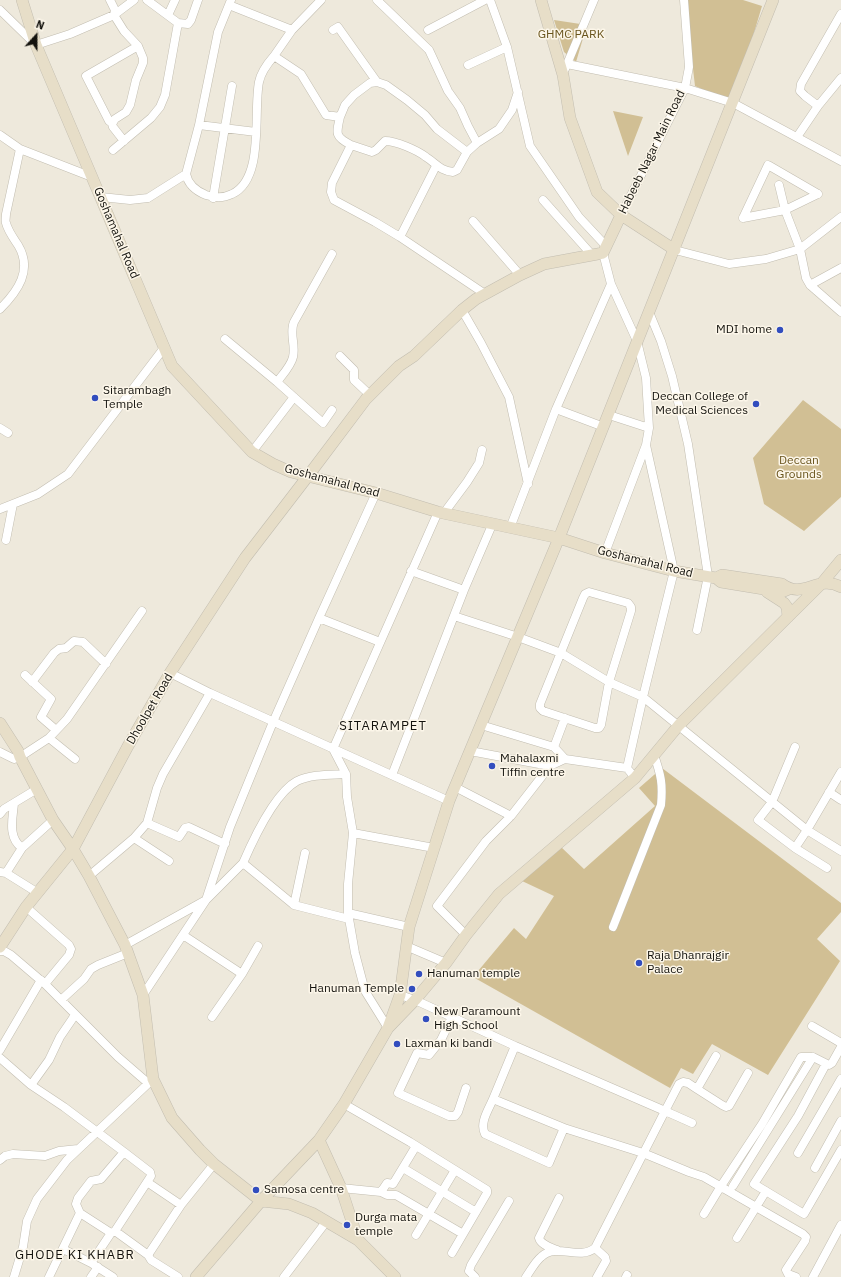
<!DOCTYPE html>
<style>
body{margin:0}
#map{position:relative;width:841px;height:1277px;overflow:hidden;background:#eee9dc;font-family:"IBM Plex Sans",sans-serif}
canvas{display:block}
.north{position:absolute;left:16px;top:16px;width:40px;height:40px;-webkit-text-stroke:3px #fcf6e9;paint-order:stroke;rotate:21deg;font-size:11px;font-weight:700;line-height:16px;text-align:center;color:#13120d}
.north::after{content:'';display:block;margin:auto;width:14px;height:18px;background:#13120d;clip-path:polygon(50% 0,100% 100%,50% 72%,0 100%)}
</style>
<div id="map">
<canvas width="841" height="1277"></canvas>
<div class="north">N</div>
</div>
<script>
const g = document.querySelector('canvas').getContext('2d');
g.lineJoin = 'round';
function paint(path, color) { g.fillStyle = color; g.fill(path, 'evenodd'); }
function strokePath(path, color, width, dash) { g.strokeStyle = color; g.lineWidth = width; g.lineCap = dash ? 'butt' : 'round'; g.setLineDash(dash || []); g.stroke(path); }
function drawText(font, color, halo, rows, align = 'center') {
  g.font = font + ' "IBM Plex Sans",sans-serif'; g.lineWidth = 3; g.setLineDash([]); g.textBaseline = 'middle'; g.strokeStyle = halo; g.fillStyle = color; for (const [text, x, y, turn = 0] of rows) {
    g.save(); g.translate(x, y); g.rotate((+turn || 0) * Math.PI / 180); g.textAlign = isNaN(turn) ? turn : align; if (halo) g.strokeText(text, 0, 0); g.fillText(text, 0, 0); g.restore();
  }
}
const green = new Path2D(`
 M 685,0 L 743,0 L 762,6 L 733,103 L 695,86 Z
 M 554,20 L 587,25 L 576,62 L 564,52 Z
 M 613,111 L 643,117 L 628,156 Z
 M 803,400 L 841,429 L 841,497 L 804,531 L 764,504 L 753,458 Z
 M 662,768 L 841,903 L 841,912 L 817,939 L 840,961 L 768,1075 L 712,1044 L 693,1074 L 681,1068 L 670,1088 L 473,977 L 514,928 L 526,939 L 554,896 L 522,881 L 560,846 L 584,869 L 655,806 L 639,788 Z`);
const street = new Path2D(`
 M 110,0 L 115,10 L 114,15 L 124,31 L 138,46 L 143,58 L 143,63 L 136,80 L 130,105 L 126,112 L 115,119 L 112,124 L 113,127 L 124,141
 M 147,0 L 178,23 L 188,24 L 191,20 L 198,0
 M 231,0 L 218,32 L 199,125 L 186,174 C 188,184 196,191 206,195 C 215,198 224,198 232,194 C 265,179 253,112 259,82 C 261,72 267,64 274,56
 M 321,0 L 292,30 L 274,56 L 301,74 L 326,115 L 340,117 C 336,134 335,137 351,145
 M 377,0 L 429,50 L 448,91 L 460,108 L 468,126 L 477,143 L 467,152
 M 490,0 L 507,47 L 530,146 L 579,217 L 606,246
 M 229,5 L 292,30
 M 0,10 L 36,45 L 70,34 L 114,15 L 134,0
 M 168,15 L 175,0
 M 333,30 L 338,27 L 377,82
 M 428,30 L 485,0
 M 567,64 L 685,88 L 733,103 L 841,161
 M 468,65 L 507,47
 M 565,69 L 594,0
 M 818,106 L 805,96 L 800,91 L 801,84 L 841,14
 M 340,117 L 345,105 L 354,95 L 370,83 L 377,82 L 386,85 L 407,100 L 425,115 L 437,129 L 467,152 L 457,170 L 453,172 C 439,170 437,164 426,157 C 417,150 396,141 385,141 L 376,150 L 372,152 L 351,145 L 332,183 L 331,192 L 334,200 L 375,222 L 400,237 L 485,294
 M 109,121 L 86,76 L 138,46
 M 199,125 L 256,132
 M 0,135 L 20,149 L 92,177
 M 797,137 L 818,106 L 841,78
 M 477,143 L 499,129 L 512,110 L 518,92
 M 113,150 L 151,118 L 160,107 L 165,95 L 178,23
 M 779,185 L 785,210 L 800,249 L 806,278 L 810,285
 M 101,197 L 130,200 L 148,198 L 186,174
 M 213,198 L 232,86
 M 543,200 L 592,255
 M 621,215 L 685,88 L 689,67 L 684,0
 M 743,218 L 768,165 L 818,194
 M 743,218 L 785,210 L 818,194
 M 473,221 L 520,275
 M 400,237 L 436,166
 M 675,250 L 729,264 L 766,259 L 800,249 L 841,217
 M 603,253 L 611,284 L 637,341 L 646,378 L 649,428
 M 841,268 L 810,285 L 841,312
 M 0,309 C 18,291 33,270 18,245 C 14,239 8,231 6,223 C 5,221 6,217 6,214 L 20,149
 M 462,310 L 481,343 L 509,397 L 528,484
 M 649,312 L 661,341 L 672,376 L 688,444 L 708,576 L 697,630
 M 225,339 L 277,382 L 323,423 L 332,410
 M 340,356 L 354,370 L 354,380 L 370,395
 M 277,382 C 283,374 291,366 293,357 C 296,345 289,333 294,322 L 332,254
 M 556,409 L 604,427
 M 609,415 L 649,428 L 646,445
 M 0,428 L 8,433
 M 252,452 L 294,397
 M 0,509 L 38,494 L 68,474 L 164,348
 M 444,513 L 467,482 L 479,463 L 482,450
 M 510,528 L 556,409 L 611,284
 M 6,540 L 13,504
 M 411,571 L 464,590
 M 589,592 L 628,603 L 631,607 L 631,611 L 609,682 L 601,725 L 599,728 L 595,728 L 543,711 L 540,708 L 540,704 L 583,598 L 585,594 Z
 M 454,616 L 518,637 L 561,653 L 609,682 L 643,697 L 674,571 L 646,445 L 605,553
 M 319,618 L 380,642
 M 170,673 L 210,693 L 449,801
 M 25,675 L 51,699 L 41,717 L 56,730
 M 32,682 L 54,653 L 59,649 L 66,648 L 74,641 L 83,642 L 106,664
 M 481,725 L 554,747
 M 49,738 L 75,759
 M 795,747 L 772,802 L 758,820 L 795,848 L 827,868
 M 470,751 L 550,766
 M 0,752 L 14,759 L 20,757 L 49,738 L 67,719 L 142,611
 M 565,759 L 554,747 L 565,718
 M 346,774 C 330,775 312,774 297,781 C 275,793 253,840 243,863 L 294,905 L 349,919
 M 392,775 L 464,590 L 492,525
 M 635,778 L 627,768 L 643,697 L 807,830 L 841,851
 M 455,787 L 511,816
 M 829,792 L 841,800
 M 14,803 C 13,817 7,837 22,848
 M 0,814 L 4,809 L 37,789
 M 147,823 L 179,837 L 185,828 L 189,827 L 225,844
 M 353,833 L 434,848
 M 134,838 L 169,861
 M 795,848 L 807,830 L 841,772
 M 0,872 L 6,873 L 22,848 L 53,820
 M 6,873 L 38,893
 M 89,876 L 134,838 L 147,823 L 157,788 L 163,774 L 210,693
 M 294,905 L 305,853
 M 26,907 L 69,945 L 71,949 L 69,955 L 45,984
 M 348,913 L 409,927
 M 613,927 L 661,805 C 663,784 661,775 654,755
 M 183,935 L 242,974
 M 466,935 L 437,906 L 486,841 L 511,816 L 550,766 L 565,759 L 627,768
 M 125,945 L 206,900 L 230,827 L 273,722 L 319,618 L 376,493
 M 406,946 L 446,963
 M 0,951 L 4,951 L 11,955 L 45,984 L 118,1057 L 148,1083
 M 143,995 L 206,900 L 243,863
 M 400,995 L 415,1000 L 515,1046 L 493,1099 L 564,1128 L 643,1153 L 689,1172 L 704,1177 L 803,1234 L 806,1237 L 805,1241 L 786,1270 L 788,1274 L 796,1277
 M 61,1000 L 84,979 L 91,969 L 98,965 L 128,953
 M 212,1017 L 242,974 L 258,946
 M 452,1017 L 441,1040 L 429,1055 L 417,1053 L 398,1093 L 449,1116 L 455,1116 L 458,1112 L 466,1088
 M 812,1026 L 841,1043
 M 388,1028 L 365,991 L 355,953 L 348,913 L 348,884 L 353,833 L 347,797 L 346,774 L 333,749 L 438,512
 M 515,1046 L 665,1111 L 595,1248 L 605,1257 L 606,1261 L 597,1277
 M 0,1050 L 41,980
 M 0,1058 L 31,1085 L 64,1107 L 124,1152
 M 826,1064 L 798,1116 L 754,1184 L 804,1214 L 841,1150
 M 31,1085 L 49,1060 L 60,1037 L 75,1015
 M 697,1089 L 722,1105 L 726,1107 L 729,1106 L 748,1073
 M 493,1099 C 489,1109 479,1123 485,1134 L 549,1163 L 564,1128
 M 344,1104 L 410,1142 L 487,1190 L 487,1193 L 452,1253
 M 692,1123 L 665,1111 L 679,1084 L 683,1082 L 688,1083 L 697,1089 L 716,1056
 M 798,1153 L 841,1079
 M 0,1160 L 5,1156 L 13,1154 L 45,1156 L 59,1151 L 78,1149
 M 403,1168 L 476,1212
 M 815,1168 L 841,1121
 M 147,1182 L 181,1205
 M 733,1186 L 813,1057
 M 341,1188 L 381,1192 L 387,1183 L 393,1184 L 416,1146
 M 381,1192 L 387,1195 L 396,1195 L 463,1234
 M 80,1213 L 111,1233
 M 704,1214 L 721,1186 L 762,1124 L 801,1057 L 813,1057 L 829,1065 L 832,1063 L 841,1047
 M 416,1235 L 455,1170
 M 737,1238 L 766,1191
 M 63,1249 L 91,1263
 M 557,1250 C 550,1247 541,1245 539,1238 L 559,1198
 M 148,1255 L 151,1260 L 178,1277
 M 14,1277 L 23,1247 L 27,1221 L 37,1199 L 67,1160 L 153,1079
 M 49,1277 L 80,1213 L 76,1204 L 78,1198 L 91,1181 L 101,1179 L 124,1152 L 150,1172 L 151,1176 L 115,1231
 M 91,1277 L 98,1267
 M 113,1277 L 91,1263 L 111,1233 L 115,1231 L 148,1255 L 181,1205 L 214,1164
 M 284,1277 L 326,1222
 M 475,1277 L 469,1271 L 471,1265 L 509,1201
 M 526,1277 C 531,1270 535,1262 541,1257 C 557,1242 578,1261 595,1248
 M 626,1277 L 627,1275
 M 813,1277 L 841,1225`);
const secondary = new Path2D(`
 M 22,0 L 36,45 L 172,366 L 252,452 L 273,464 L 291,472 L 376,493 L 438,512 L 559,538 L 605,553 L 674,571 L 716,578 L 722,575 L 782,584 C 803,600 818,574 841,587
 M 541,0 L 563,75 L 570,118 L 597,192 L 621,215 L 675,250
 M 716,578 L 721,582 L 782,592 L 789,589
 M 767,592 L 784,603 L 787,607 L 788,617
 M 0,723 L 18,751 L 20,757 L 53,820 L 73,849 L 89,876 L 125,945 L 143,995 L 153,1079 L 172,1118 L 200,1150 L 214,1164 L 261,1201 L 289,1204 L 312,1213 L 358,1240
 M 0,947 L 26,907 L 73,849 L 128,746 L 170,673 L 245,558 L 308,476 L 366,399 L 399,366 L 414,356 L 462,310 L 476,299 L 520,275 L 544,264 L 603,253 L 621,215
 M 388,1028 L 400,995 L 409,927 L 449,801 L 559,538 L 773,0
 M 319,1140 L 341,1188 L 358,1240 L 395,1277
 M 196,1277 L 261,1201 L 319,1140 L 344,1104 L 388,1028 L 415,1000 L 446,963 L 466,935 L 499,894 L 635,778 L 679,725 L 822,583 L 841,560`);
const markers = [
 [780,330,4,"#324dbe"],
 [95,398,4,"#324dbe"],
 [756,404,4,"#324dbe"],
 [492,766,4,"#324dbe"],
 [639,963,4,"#324dbe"],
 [419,974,4,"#324dbe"],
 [412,989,4,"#324dbe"],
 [426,1019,4,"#324dbe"],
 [397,1044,4,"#324dbe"],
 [256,1190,4,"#324dbe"],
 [347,1225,4,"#324dbe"]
];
const parkNames = [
 ["GHMC PARK",571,35],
 ["Deccan",799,461],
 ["Grounds",799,475]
];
const streetNames = [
 ["Habeeb Nagar Main Road",652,152,-64],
 ["Goshamahal Road",116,233,67],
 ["Goshamahal Road",332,481,15],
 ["Goshamahal Road",645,562,14],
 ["Dhoolpet Road",150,709,-60]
];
const poiNames = [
 ["MDI home",772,330,"right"],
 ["Sitarambagh",103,391],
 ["Temple",103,405],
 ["Deccan College of",748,397,"right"],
 ["Medical Sciences",748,411,"right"],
 ["Mahalaxmi",500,759],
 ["Tiffin centre",500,773],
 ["Raja Dhanrajgir",647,956],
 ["Palace",647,970],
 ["Hanuman temple",427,974],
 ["Hanuman Temple",404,989,"right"],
 ["New Paramount",434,1012],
 ["High School",434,1026],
 ["Laxman ki bandi",405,1044],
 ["Samosa centre",264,1190],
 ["Durga mata",355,1218],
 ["temple",355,1232]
];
const neighbourhoodNames = [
 ["SITARAMPET",383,726],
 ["GHODE KI KHABR",75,1255]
];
paint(green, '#d1bf94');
strokePath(street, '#c2bdb0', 9);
strokePath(secondary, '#c2bdb0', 12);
strokePath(street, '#fff', 8);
strokePath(secondary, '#e7dec8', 11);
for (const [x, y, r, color] of markers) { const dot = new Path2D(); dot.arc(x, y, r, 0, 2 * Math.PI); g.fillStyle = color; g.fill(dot); strokePath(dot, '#fcf6e9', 1.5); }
drawText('12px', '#69541c', '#fcf6e9', parkNames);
drawText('12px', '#13120d', '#fcf6e9', streetNames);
drawText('12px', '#13120d', '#fcf6e9', poiNames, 'left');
g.letterSpacing = '1px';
drawText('13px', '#13120d', '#fcf6e9', neighbourhoodNames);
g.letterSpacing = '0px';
</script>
